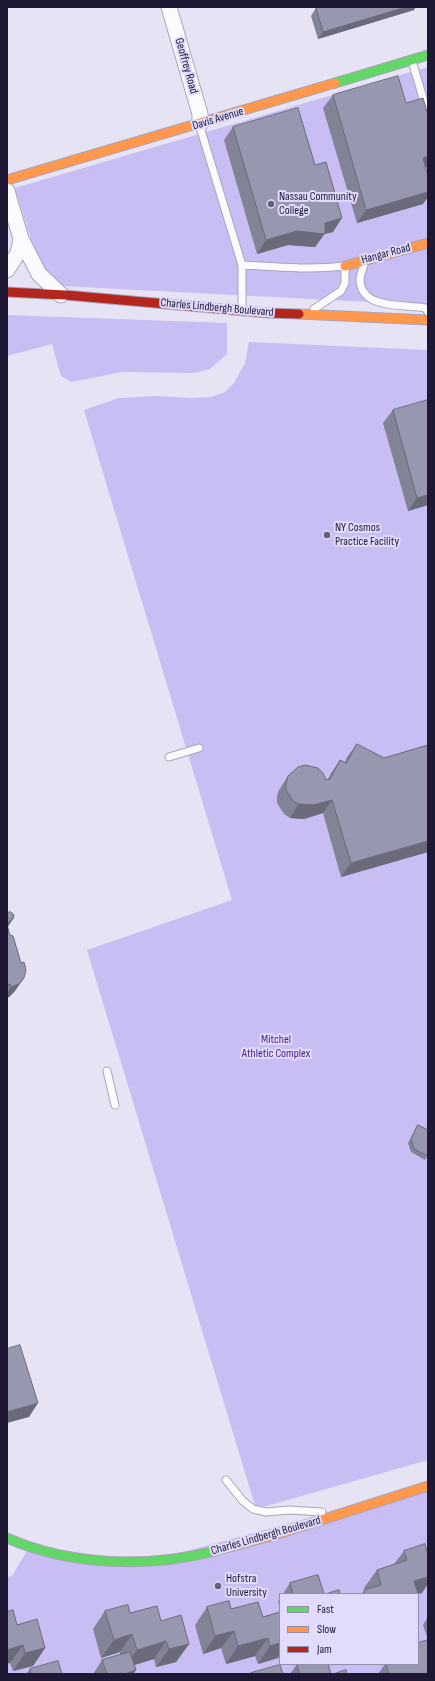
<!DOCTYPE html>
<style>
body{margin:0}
#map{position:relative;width:435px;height:1681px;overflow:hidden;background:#e6e3f5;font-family:"Sofia Sans Condensed",sans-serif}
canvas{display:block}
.frame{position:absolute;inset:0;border:8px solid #1f1835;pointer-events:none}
.legend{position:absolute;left:279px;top:1593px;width:140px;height:72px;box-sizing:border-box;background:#e1dcfc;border:1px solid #938eac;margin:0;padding:5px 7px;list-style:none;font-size:12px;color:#1f1835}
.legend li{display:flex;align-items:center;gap:8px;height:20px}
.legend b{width:20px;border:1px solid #938eac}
</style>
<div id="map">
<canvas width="435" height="1681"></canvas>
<div class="frame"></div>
<ul class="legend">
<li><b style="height:5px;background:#63d668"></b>Fast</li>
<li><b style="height:5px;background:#ff974d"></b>Slow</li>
<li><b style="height:5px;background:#b3261e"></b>Jam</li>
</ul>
</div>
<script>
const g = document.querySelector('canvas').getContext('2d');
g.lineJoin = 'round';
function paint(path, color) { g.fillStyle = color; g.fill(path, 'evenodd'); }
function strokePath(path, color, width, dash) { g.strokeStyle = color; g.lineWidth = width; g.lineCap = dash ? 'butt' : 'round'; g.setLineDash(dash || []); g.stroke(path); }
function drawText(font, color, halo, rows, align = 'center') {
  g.font = font + ' "Sofia Sans Condensed",sans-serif'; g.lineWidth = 4; g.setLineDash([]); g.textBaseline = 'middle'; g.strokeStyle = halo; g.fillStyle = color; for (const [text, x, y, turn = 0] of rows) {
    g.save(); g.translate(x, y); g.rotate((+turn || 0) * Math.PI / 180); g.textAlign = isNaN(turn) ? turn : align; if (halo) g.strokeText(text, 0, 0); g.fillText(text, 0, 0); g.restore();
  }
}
const green = new Path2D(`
 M 428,67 L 428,305 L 61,286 L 38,263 L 15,188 Z
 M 7,315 L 227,323 L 227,354 L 210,369 L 193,373 L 122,372 L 71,382 L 61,376 L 52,344 L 7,356 Z
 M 249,342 L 428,350 L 428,1460 L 256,1509 L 87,950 L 232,900 L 84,410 L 119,398 L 157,396 L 193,398 L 211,397 L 225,392 L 234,383 L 245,363 Z
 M 428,1486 L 428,1674 L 7,1674 L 7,1577 L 12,1576 L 30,1546 L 146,1562 ZM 280,1594 L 418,1594 L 418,1664 L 280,1664 Z`);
const lane = new Path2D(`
 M 412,61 L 428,115
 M 200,127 L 242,265 L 242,308
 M 364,264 C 363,269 360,275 360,279 C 360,310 404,304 425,308 L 428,312
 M 242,265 C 277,267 310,270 345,266 L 345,283 L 341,291 L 314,309
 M 169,757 L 199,748
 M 107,1071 L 115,1105
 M 226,1480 L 243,1501 L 253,1509 L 266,1512 L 289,1510 L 322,1512`);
const street = new Path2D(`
 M 169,7 L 200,114 L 200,124
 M 7,191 L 21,239 L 39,274 L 61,295
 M 7,270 L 18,253 L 21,239`);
const fast = new Path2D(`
 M 335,83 L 428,55
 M 7,1538 C 71,1566 148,1568 215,1551`);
const slow = new Path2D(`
 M 7,180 L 335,83
 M 345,266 L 428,243
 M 299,314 L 428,320
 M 215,1551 L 274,1535 L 428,1486`);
const jam = new Path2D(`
 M 7,292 L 65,295 L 268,313 L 299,314`);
const wall = new Path2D(`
 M 316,8 L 414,10 L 318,39 L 311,16 Z
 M 333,95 L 406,103 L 428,176 L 428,197 L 423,204 L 357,223 L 323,108 Z
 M 233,127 L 333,232 L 325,234 L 315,247 L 288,245 L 257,254 L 224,140 Z
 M 393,410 L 428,505 L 408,511 L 383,423 Z
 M 357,744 L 384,758 L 428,745 L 428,852 L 341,877 L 323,813 L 304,819 L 290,818 L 284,814 L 277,803 L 277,796 L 279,790 L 288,776 L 328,779 L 331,773 L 340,760 L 345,762 L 347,757 Z
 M 7,913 L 8,927 L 15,991 L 9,997 L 7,998 Z
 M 418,1125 L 428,1155 L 425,1160 L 411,1152 L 408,1143 Z
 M 404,1551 L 422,1593 L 418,1594 L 361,1594 L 365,1590 L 364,1588 L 377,1570 L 394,1564 Z
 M 290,1583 L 324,1594 L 283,1594 Z
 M 280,1598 L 280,1609 L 278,1601 Z
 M 207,1607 L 231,1609 L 263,1617 L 280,1612 L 280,1655 L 278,1658 L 258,1664 L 255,1656 L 226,1664 L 221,1648 L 203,1654 L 195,1625 Z
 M 105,1611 L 130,1613 L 161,1621 L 189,1644 L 176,1662 L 156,1667 L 154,1659 L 134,1665 L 136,1670 L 133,1674 L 93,1674 L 102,1660 L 120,1655 L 120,1652 L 101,1658 L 93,1629 Z
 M 428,1617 L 428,1674 L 378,1674 L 385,1664 L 418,1664 L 428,1640 L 423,1625 Z
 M 17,1625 L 45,1648 L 33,1666 L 13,1671 L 10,1663 Z
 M 297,1664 L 331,1674 L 290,1674 Z
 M 30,1669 L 62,1674 L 26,1674 Z`);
const shadedWall = new Path2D(`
 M 406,7 L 416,7 L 414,10 L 318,39 L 323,32 Z
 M 428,156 L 428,167 L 413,171 L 423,158 Z
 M 428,192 L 428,197 L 423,204 L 357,223 L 366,210 Z
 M 342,218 L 333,232 L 324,234 L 315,247 L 288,245 L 257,254 L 266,240 Z
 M 428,495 L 428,505 L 408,511 L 417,498 Z
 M 332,800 L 323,813 L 304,819 L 290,818 L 299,804 Z
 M 428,841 L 428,852 L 341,877 L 351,863 Z
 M 13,919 L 7,928 L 7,923 Z
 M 24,978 L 15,991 L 9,997 L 7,998 L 7,993 L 11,987 Z
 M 38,1403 L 29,1417 L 7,1423 L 7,1412 Z
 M 428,1577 L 428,1584 L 422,1593 L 417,1594 L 414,1581 Z
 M 234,1631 L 221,1648 L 203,1654 L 215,1636 Z
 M 132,1634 L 120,1652 L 101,1658 L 114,1640 Z
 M 268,1638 L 255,1656 L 226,1664 L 238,1646 Z
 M 166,1641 L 154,1659 L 124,1668 L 137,1650 Z
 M 280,1643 L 280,1655 L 278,1658 L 258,1664 L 270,1646 Z
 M 189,1644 L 176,1662 L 156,1667 L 169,1649 Z
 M 23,1645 L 10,1663 L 7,1664 L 7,1650 Z
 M 45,1648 L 33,1666 L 13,1671 L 25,1653 Z
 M 136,1670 L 133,1674 L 126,1674 L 127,1673 Z`);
const building = new Path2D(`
 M 320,7 L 406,7 L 323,32 L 316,8 Z
 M 398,76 L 406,103 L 423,98 L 428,115 L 428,156 L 423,158 L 428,176 L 428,192 L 366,210 L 333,95 Z
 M 298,108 L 315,165 L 326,162 L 342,218 L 325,223 L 325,234 L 297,231 L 266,240 L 233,127 Z
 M 428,400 L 428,495 L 417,498 L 393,410 Z
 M 357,744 L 384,758 L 428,745 L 428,841 L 351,863 L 332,800 L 313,805 L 299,804 L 293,801 L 286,790 L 286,783 L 288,776 L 298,767 L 305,765 L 318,768 L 323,773 L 326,780 L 330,779 L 340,760 L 346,763 Z
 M 11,912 L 14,915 L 13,919 L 7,923 L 7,913 Z
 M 7,925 L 10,935 L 13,936 L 21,963 L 24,962 L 26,970 L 24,978 L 19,984 L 11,987 L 10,984 L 7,985 Z
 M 418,1125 L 428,1130 L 428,1156 L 414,1149 L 411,1139 Z
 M 20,1345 L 38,1403 L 7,1412 L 7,1349 Z
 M 425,1544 L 428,1555 L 428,1577 L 414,1581 L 418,1594 L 365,1594 L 364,1590 L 381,1585 L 377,1570 L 407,1560 L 404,1551 Z
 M 318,1575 L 324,1594 L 293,1594 L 290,1583 Z
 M 339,1590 L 340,1594 L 326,1594 Z
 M 229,1601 L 231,1609 L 258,1602 L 263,1617 L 280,1612 L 280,1643 L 270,1646 L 268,1638 L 238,1646 L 234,1631 L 215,1636 L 207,1607 Z
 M 128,1605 L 130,1613 L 157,1606 L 161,1621 L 181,1615 L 189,1644 L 169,1649 L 166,1641 L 137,1650 L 132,1634 L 114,1640 L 105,1611 Z
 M 13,1610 L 17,1625 L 37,1619 L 45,1648 L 25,1653 L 23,1645 L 7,1650 L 7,1612 Z
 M 428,1640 L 428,1673 L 424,1674 L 389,1674 L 386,1664 L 418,1664 L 418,1643 Z
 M 130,1652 L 136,1670 L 127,1673 L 127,1674 L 107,1674 L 102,1660 Z
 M 58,1661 L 62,1674 L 31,1674 L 30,1669 Z
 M 297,1664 L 328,1664 L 331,1674 L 300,1674 Z
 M 280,1665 L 283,1674 L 252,1674 L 251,1673 Z
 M 346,1670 L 347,1674 L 334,1674 Z`);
const markers = [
 [271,204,4,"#655f78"],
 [327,535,4,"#655f78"],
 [218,1586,4,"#655f78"]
];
const streetNames = [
 ["Geoffrey Road",186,66,74],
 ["Davis Avenue",218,119,-17],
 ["Hangar Road",386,254,-15],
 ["Charles Lindbergh Boulevard",217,308,5],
 ["Charles Lindbergh Boulevard",266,1536,-16]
];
const poiNames = [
 ["Nassau Community",279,197],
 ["College",279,211],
 ["NY Cosmos",335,528],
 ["Practice Facility",335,542],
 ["Hofstra",226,1579],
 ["University",226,1593]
];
const parkNames = [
 ["Mitchel",276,1040],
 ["Athletic Complex",276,1054]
];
paint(green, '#c9bef3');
strokePath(lane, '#a9a4ba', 9);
strokePath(street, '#a9a4ba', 17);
strokePath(fast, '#a9a4ba', 11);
strokePath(slow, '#a9a4ba', 11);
strokePath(jam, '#a9a4ba', 11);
strokePath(lane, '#fbfbfe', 7);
strokePath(street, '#fbfbfe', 15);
strokePath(fast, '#63d668', 9);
strokePath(slow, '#ff974d', 9);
strokePath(jam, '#b3261e', 9);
paint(wall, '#828397');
paint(shadedWall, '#6a6a7b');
paint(building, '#9798b0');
strokePath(building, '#6a6a7b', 1);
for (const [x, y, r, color] of markers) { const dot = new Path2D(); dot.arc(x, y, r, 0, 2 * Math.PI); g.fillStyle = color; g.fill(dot); strokePath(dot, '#e1dcfc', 1.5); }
drawText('12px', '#1f1835', '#e1dcfc', streetNames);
drawText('12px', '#1f1835', '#e1dcfc', poiNames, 'left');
drawText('12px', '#451a8a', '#e1dcfc', parkNames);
</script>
